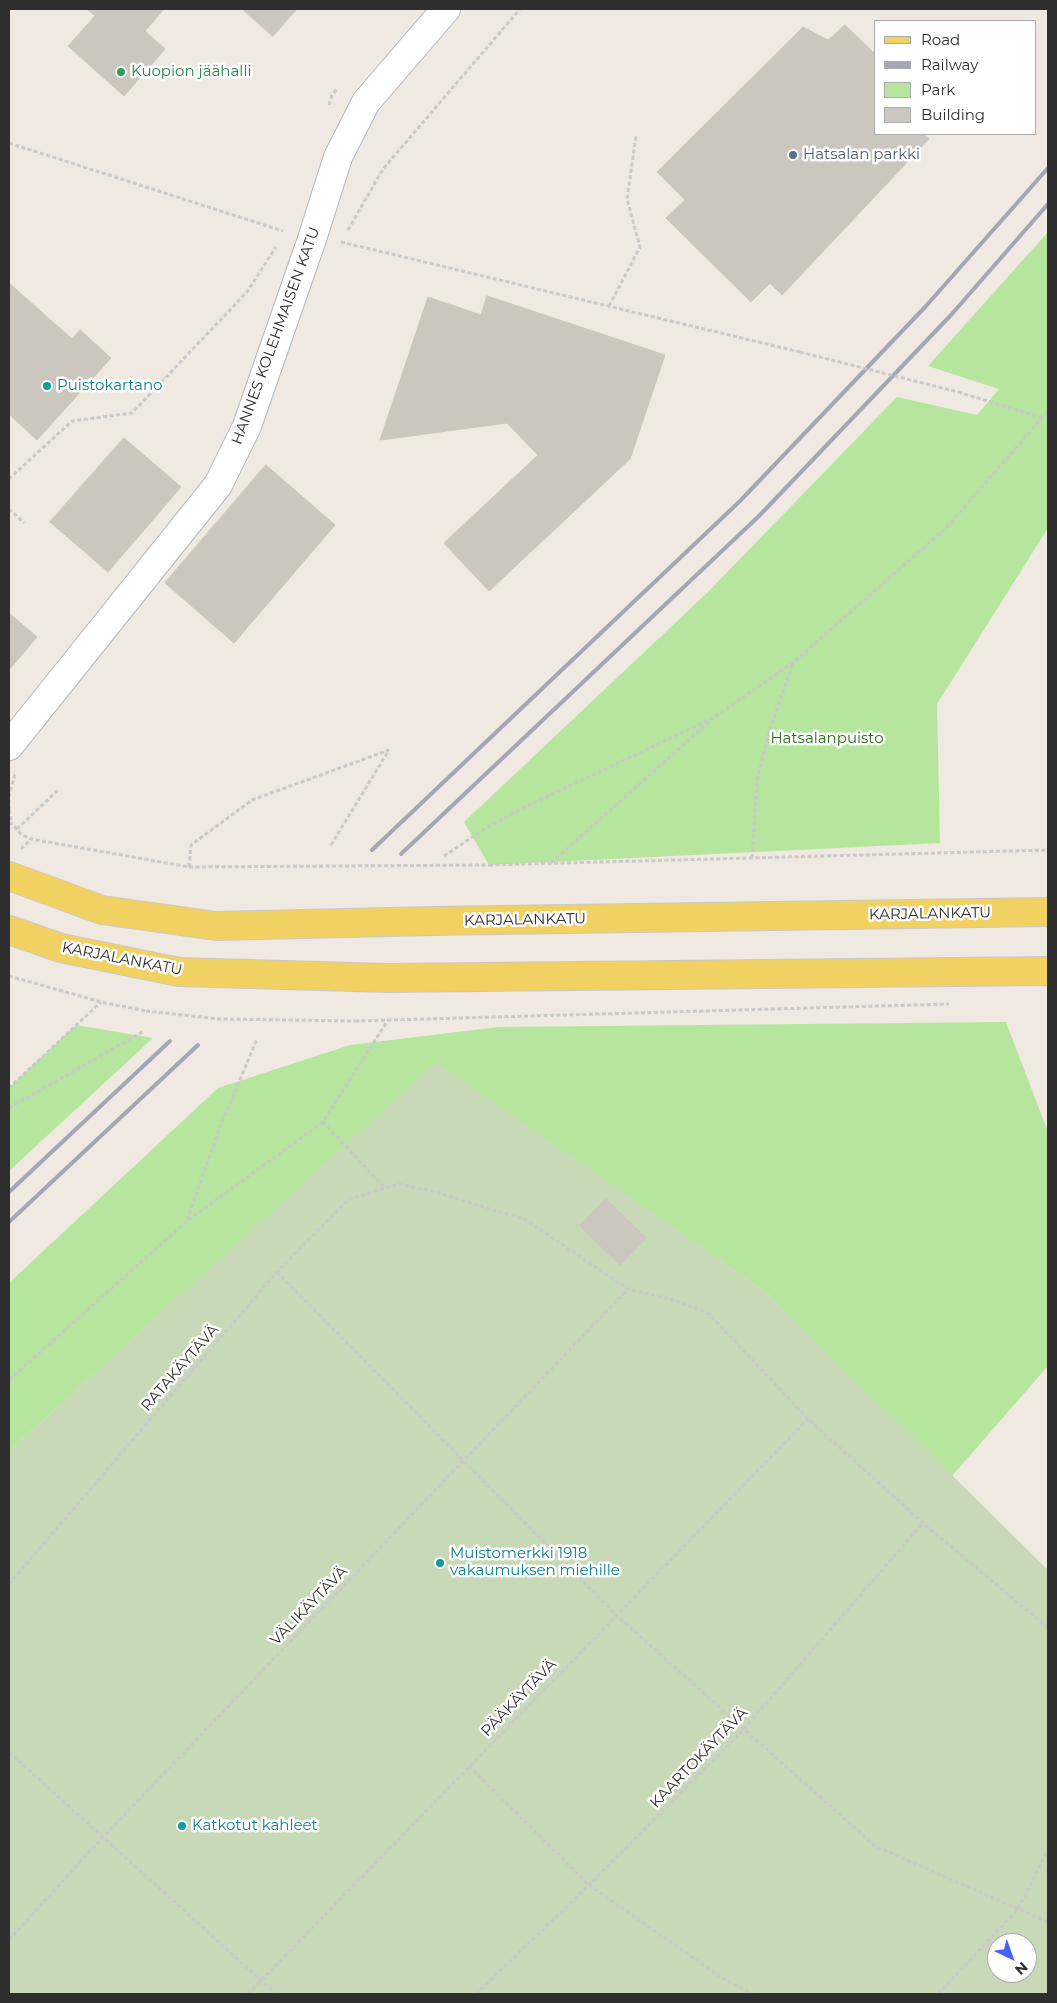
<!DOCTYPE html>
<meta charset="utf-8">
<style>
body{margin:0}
#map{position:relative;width:1057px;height:2003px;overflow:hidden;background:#efe9e1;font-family:Montserrat,sans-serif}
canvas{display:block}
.frame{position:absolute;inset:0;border:10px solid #2e2e2e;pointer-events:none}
.legend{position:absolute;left:874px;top:20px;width:162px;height:115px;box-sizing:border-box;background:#fff;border:1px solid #ababab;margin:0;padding:6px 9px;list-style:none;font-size:15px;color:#2e2e2e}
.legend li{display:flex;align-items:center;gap:10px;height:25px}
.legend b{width:25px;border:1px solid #ababab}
.north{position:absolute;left:987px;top:1933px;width:50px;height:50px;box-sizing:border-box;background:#fff;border:1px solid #ababab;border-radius:50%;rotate:138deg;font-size:14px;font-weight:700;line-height:20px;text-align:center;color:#2e2e2e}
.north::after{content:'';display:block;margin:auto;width:18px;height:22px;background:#4264fb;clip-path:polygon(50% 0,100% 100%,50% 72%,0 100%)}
</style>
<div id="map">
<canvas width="1057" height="2003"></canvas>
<div class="frame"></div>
<ul class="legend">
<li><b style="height:6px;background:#f2d163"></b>Road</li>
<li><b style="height:6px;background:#a3a6b8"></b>Railway</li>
<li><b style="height:14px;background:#b6e59e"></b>Park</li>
<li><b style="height:14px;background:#cbc7bf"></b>Building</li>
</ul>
<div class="north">N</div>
</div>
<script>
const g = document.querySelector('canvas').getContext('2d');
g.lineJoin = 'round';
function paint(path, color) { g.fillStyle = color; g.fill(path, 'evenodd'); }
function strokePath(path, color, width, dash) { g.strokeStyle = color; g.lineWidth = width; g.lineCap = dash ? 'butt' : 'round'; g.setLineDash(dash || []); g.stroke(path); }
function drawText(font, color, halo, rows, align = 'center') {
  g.font = font + ' Montserrat,sans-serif'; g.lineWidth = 5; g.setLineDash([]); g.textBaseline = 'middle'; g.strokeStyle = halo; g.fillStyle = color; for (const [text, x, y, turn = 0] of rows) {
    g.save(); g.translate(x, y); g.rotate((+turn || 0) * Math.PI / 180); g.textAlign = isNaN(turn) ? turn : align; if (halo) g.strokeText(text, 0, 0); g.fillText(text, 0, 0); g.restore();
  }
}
const green = new Path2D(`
 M 1048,232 L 1048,528 L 937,704 L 940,843 L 489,865 L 464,822 L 708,592 L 897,397 L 977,415 L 999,389 L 928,366 Z
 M 1006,1022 L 1048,1132 L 1048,1366 L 952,1476 L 767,1293 L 436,1063 L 9,1451 L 9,1283 L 218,1088 L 350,1045 L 499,1027 Z
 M 76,1025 L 153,1038 L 9,1171 L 9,1088 Z`);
const cemetery = new Path2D(`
 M 436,1062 L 767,1293 L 1048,1570 L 1048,1994 L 9,1994 L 9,1451 ZM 997,1943 L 1027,1943 L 1027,1973 L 997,1973 Z`);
const building = new Path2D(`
 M 87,9 L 164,9 L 145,31 L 165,49 L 124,96 L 68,46 L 95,16 Z
 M 242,9 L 297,9 L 273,36 Z
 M 845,25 L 876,55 L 876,134 L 923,134 L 929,139 L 782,295 L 770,283 L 751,302 L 666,218 L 685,200 L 657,172 L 803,27 L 828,40 Z
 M 9,283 L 72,339 L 80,330 L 111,358 L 37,440 L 9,414 Z
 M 487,296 L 665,355 L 630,459 L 489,591 L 444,543 L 538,455 L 507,423 L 380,440 L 428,297 L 481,315 Z
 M 124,438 L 181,487 L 108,572 L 50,522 Z
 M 266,465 L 335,525 L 234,643 L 165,583 Z
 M 9,613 L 37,637 L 9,670 Z
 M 606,1199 L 646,1238 L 620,1265 L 580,1226 Z`);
const path = new Path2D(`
 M 329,105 L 332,95 L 337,89
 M 9,143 L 283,231
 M 348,230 L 383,169 L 520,9
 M 341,242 L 800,352
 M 609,306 L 640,247 L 627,199 L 636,136
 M 958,392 L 1043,418
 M 9,479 L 72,421 L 132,413 L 247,292 L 276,247
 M 9,509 L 24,523
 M 9,810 L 9,795 L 15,774
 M 9,810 L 12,824
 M 9,823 L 12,824 L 21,834 L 31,839 L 189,867 L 191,845 L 252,800 L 389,750
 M 17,829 L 58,790
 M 331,845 L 389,750
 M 21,849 L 31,839
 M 444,856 L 486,828 L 523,808 L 713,718 L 794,662 L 947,527 L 1048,411
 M 752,858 L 757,780 L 770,729 L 793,663
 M 551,863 L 709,722
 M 489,865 L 1048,850
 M 9,976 L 101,1002 L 146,1011
 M 355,1021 L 949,1004
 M 9,1088 L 101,1002
 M 9,1108 L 144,1031
 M 323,1122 L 385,1188
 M 187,1220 L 220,1127 L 257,1039
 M 277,1272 L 616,1615 L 875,1846 L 1048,1922
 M 9,1380 L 187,1221 L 323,1122 L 388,1020
 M 9,1584 L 277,1272 L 349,1199 L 399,1184 L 439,1193 L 526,1220 L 628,1289 L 673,1300 L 708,1313 L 808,1419 L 923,1523 L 1048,1628
 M 9,1752 L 276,1994
 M 469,1766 L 589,1885 L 722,1978 L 753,1994
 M 9,1940 L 103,1837 L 628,1289
 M 248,1994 L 808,1419
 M 476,1994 L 589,1885 L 743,1730 L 923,1523
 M 938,1994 L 1018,1909 L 1048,1849`);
const street = new Path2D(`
 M 9,746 L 218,485 L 247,426 L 312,239 L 338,157 L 366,102 L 446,9`);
const primary = new Path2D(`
 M 9,876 L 102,910 L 216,926
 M 432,921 L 1048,912
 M 9,930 L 61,948 L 179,972
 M 388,978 L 1048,971`);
const rail = new Path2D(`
 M 372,850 L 740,501 L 926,306 L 1048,168
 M 401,854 L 759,516 L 951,315 L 1048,204
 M 9,1192 L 170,1041
 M 9,1222 L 198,1045`);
const pathBridge = new Path2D(`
 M 800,352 L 958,392
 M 189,867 L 489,865
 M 146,1011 L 220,1019 L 355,1021`);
const primaryBridge = new Path2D(`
 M 216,926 L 432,921
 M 179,972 L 388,978`);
const markers = [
 [121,72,5,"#2e9e5b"],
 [793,155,5,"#5c6f8a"],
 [47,386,5,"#0f9aa8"],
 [440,1563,5,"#0f9aa8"],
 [182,1826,5,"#0f9aa8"]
];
const leisureNames = [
 ["Kuopion jäähalli",131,72]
];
const serviceNames = [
 ["Hatsalan parkki",803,155]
];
const streetNames = [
 ["HANNES KOLEHMAISEN KATU",276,336,-70],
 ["KARJALANKATU",930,914,-1],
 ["KARJALANKATU",525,920,-1],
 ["KARJALANKATU",122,959,11],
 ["RATAKÄYTÄVÄ",180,1368,-49],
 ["VÄLIKÄYTÄVÄ",309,1606,-46],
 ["PÄÄKÄYTÄVÄ",519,1698,-46],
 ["KAARTOKÄYTÄVÄ",699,1758,-46]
];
const cultureNames = [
 ["Puistokartano",57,386],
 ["Muistomerkki 1918",450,1554],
 ["vakaumuksen miehille",450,1571],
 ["Katkotut kahleet",192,1826]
];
const parkNames = [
 ["Hatsalanpuisto",827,739]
];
paint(green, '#b6e59e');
paint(cemetery, '#c8d9b8');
paint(building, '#cbc7bf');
strokePath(building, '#cbc5ba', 1);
strokePath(street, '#b4b7c1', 30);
strokePath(primary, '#c9c9c9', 30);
strokePath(path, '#c9c9c9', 3, [4, 2.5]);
strokePath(street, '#fff', 28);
strokePath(primary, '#f2d163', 28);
strokePath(rail, '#a3a6b8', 4);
strokePath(primaryBridge, '#c9c9c9', 30, []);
strokePath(pathBridge, '#c9c9c9', 3, [4, 2.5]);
strokePath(primaryBridge, '#f2d163', 28);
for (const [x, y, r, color] of markers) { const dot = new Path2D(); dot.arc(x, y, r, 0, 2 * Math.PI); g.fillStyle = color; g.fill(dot); strokePath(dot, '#fff', 2); }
drawText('15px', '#27864d', '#fff', leisureNames, 'left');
drawText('15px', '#4e5e75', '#fff', serviceNames, 'left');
drawText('15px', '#2e2e2e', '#fff', streetNames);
drawText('15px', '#0d838f', '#fff', cultureNames, 'left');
drawText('15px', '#2c6e1b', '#fff', parkNames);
</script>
